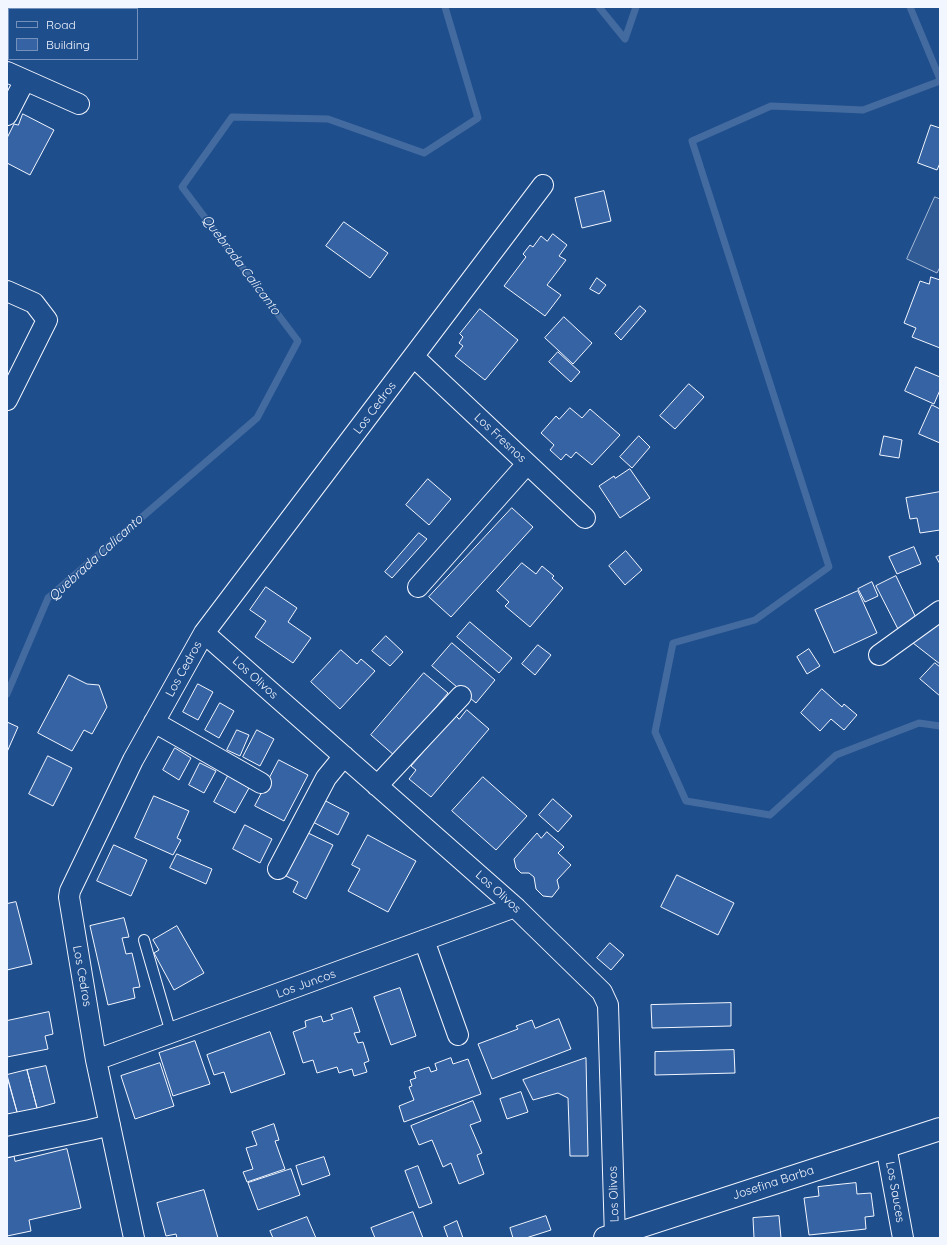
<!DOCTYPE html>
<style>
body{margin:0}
#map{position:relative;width:947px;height:1245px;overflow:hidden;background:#1f4e8c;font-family:Quicksand,sans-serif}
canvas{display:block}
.frame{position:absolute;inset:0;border:8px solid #f2f6ff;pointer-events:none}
.legend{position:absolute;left:8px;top:8px;width:130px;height:52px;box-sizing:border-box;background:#1f4e8c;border:1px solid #7391ba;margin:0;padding:5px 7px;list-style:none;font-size:12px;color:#f2f6ff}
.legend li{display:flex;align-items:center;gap:8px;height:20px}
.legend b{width:20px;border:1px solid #7391ba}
</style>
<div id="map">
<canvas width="947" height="1245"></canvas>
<div class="frame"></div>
<ul class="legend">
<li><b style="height:5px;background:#1f4e8c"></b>Road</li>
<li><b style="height:11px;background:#3563a3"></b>Building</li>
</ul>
</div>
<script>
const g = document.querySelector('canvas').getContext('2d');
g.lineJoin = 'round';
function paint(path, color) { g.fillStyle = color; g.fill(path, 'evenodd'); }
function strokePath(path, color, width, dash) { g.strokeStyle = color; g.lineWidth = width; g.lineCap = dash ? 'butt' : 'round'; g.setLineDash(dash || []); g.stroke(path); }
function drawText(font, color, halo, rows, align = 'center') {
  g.font = font + ' Quicksand,sans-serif'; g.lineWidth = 3; g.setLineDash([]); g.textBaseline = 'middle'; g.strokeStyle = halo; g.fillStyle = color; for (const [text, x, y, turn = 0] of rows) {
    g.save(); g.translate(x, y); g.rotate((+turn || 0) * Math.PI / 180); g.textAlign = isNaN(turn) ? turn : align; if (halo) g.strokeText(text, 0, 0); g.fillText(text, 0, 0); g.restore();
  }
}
const green = new Path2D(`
 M 935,197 L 940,199 L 940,267 L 937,273 L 907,259 Z`);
const stream = new Path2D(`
 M 599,7 L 625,39 L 636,7
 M 910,7 L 940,79
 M 940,81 L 863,110 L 771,106 L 692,141 L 829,567 L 755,620 L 673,643 L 655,732 L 686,801 L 770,815 L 836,755 L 919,723 L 940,726
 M 7,694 L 48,598 L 257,418 L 298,341 L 182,187 L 232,117 L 328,119 L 424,153 L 478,118 L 445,7`);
const building = new Path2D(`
 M 7,7 L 38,7 L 37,9 L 9,9 L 9,22 L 7,22 Z
 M 23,114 L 54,130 L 30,175 L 7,163 L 7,138 L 14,124 L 18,125 Z
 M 931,125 L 940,128 L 940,163 L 937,170 L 918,163 Z
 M 604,191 L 611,221 L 582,228 L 575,198 Z
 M 344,222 L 388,253 L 370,278 L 326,246 Z
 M 553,234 L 567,245 L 559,256 L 566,260 L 547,285 L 561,295 L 545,316 L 504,286 L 526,257 L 523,254 L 530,245 L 533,247 L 541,236 L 547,241 Z
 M 931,277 L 940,280 L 940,348 L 912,337 L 916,328 L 904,323 L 920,281 L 929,284 Z
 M 597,278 L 606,285 L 599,294 L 590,289 Z
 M 640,306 L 646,311 L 621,340 L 615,334 Z
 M 480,309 L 518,340 L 485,380 L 455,356 L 463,346 L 459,343 L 463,337 L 460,334 Z
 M 564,317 L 592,343 L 573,364 L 545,338 Z
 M 558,352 L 580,372 L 571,382 L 549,362 Z
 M 916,367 L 940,377 L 940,390 L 934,404 L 905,391 Z
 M 689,384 L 704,397 L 675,429 L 660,416 Z
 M 932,405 L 940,409 L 940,443 L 919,434 Z
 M 570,408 L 582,418 L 590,409 L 620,435 L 592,465 L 576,452 L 571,458 L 566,454 L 561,460 L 550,450 L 554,445 L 541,433 L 556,416 L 559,419 Z
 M 639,436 L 650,447 L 632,468 L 620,457 Z
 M 884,436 L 902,440 L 899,458 L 880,455 Z
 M 630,469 L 650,498 L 620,518 L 599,486 L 614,476 L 615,478 Z
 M 428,479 L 451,499 L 429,525 L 406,505 Z
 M 940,492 L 940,530 L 920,533 L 917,518 L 910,519 L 906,498 Z
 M 512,508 L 533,527 L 451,617 L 429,597 Z
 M 419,533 L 427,539 L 392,578 L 385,572 Z
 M 914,547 L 921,564 L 897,574 L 889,557 Z
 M 626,551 L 642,570 L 625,585 L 609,566 Z
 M 940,555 L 940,564 L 936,557 Z
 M 522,563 L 536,574 L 542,566 L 554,576 L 552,578 L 563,588 L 530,627 L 505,606 L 509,602 L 497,591 Z
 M 896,576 L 919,624 L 900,633 L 876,586 Z
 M 872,582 L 878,596 L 865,602 L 858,589 Z
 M 266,587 L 297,608 L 288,622 L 311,638 L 293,663 L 255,637 L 266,621 L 250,610 Z
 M 858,591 L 877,633 L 834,653 L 815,610 Z
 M 470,622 L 512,658 L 499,673 L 457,637 Z
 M 940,623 L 940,664 L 913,643 Z
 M 386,636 L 403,652 L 390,666 L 372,651 Z
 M 452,643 L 495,680 L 476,703 L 432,666 Z
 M 538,645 L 551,655 L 535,675 L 522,664 Z
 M 809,649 L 820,666 L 807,674 L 797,657 Z
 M 341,650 L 357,664 L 361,659 L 375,671 L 340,709 L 311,682 Z
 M 935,663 L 940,667 L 940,696 L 920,679 Z
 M 424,673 L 448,693 L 395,756 L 371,735 Z
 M 69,675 L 87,684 L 99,685 L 107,707 L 92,734 L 84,730 L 72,751 L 38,733 Z
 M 198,684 L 213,692 L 198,720 L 183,712 Z
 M 822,689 L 842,707 L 844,704 L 857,715 L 844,730 L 831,719 L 820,731 L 801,713 Z
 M 220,703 L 234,711 L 219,738 L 205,730 Z
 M 467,710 L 489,729 L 431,797 L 409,779 L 416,770 L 411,766 L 455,715 L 459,719 Z
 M 7,722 L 18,727 L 7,752 Z
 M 237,730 L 249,735 L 240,756 L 227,750 Z
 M 257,730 L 274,739 L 260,766 L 243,757 Z
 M 175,748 L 191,758 L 179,780 L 163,770 Z
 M 48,756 L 72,768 L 53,806 L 29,794 Z
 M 279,760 L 308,775 L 284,821 L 255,806 Z
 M 200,763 L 216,771 L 204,793 L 189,785 Z
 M 228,776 L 249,788 L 235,813 L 214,802 Z
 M 483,777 L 527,816 L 496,850 L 452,811 Z
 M 154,796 L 189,811 L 177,838 L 181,840 L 173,855 L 135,838 Z
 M 320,798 L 349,813 L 338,835 L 309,820 Z
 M 553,799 L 572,816 L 558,832 L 539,815 Z
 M 245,825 L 272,839 L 260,863 L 233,849 Z
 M 306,832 L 333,845 L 306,899 L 293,892 L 298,882 L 282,874 Z
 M 547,832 L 564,847 L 558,853 L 571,865 L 557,880 L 559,888 L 552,897 L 543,896 L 536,889 L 534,877 L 529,873 L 521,873 L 516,868 L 514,859 L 537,833 L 541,838 Z
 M 368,835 L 416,861 L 388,912 L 348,891 L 360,869 L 352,865 Z
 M 114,845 L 147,860 L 131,896 L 97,881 Z
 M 177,854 L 212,869 L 206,884 L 170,868 Z
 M 677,875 L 734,903 L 718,935 L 661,907 Z
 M 16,902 L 32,964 L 7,970 L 7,904 Z
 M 124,918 L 129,937 L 122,938 L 126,954 L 132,953 L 140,987 L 133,988 L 135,998 L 108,1005 L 90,926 Z
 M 177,926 L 204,973 L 174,990 L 154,953 L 159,950 L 153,940 Z
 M 610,943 L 624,955 L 611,970 L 597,958 Z
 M 400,988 L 416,1036 L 391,1045 L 374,997 Z
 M 731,1003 L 731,1026 L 652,1028 L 651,1005 Z
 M 352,1008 L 360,1032 L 354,1033 L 358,1043 L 363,1042 L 369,1061 L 364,1063 L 367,1072 L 354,1076 L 352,1069 L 339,1073 L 337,1067 L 317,1073 L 313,1060 L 303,1063 L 293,1032 L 306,1027 L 305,1021 L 321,1016 L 323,1022 L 333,1019 L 331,1015 Z
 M 49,1012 L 53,1034 L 45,1036 L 48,1049 L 7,1057 L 7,1021 Z
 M 559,1019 L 571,1049 L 492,1079 L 478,1044 L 518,1029 L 516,1026 L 532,1020 L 535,1028 Z
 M 270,1032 L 285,1074 L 231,1093 L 224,1072 L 214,1075 L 207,1055 Z
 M 195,1041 L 210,1084 L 173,1096 L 159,1053 Z
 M 734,1050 L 735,1073 L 655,1075 L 655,1052 Z
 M 451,1058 L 453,1064 L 468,1059 L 481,1094 L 404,1122 L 399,1106 L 414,1100 L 409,1087 L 412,1086 L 410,1080 L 416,1078 L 414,1072 L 429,1067 L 431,1072 L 437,1070 L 435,1064 Z
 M 586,1058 L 588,1156 L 570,1156 L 568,1098 L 558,1093 L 533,1100 L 523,1080 Z
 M 160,1063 L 174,1106 L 135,1119 L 121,1076 Z
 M 46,1066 L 55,1103 L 37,1108 L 27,1070 Z
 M 27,1070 L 37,1108 L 17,1112 L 7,1075 Z
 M 7,1077 L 17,1112 L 7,1114 Z
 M 521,1092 L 528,1112 L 507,1119 L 500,1099 Z
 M 473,1101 L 481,1121 L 470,1125 L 482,1153 L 477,1155 L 484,1174 L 459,1184 L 451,1163 L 443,1167 L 432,1140 L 419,1145 L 411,1126 Z
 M 274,1124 L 279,1140 L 275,1141 L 285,1169 L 247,1182 L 243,1172 L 253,1169 L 246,1148 L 257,1145 L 252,1132 Z
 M 67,1149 L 81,1208 L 29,1220 L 31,1231 L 7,1236 L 7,1158 L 14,1156 L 15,1161 Z
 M 324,1157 L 330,1175 L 302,1185 L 296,1166 Z
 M 418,1166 L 432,1203 L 419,1208 L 405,1171 Z
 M 291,1169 L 300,1195 L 258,1210 L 248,1183 Z
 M 856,1183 L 857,1194 L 871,1193 L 874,1216 L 865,1217 L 866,1229 L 809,1235 L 804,1198 L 819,1196 L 818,1187 Z
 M 204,1190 L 218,1238 L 177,1238 L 176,1234 L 166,1236 L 157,1203 Z
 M 413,1212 L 423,1238 L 375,1238 L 371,1228 Z
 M 546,1216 L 551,1230 L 526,1238 L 513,1238 L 510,1228 Z
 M 779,1216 L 781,1238 L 754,1238 L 753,1218 Z
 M 307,1217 L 316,1238 L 273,1238 L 270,1231 Z
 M 457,1221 L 463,1238 L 448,1238 L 444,1227 Z`);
const service = new Path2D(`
 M 144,940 L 171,1033`);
const minor = new Path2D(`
 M 7,72 L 79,104
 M 7,115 L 25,80
 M 7,291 L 34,303 L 47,320 L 7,400
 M 414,357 L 585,518
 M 418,587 L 527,464
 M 204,633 L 515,907 L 602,992 L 608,1005 L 615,1238
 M 879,655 L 940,611
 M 154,722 L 261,783
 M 377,786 L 461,696
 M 278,869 L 326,778 L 344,756
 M 424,940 L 458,1035
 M 96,1060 L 515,907
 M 886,1146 L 903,1238
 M 7,1147 L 90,1130 L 110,1125
 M 134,1238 L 96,1060 L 69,897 L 70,891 L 133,760 L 204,633 L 543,185`);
const tertiary = new Path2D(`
 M 605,1238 L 940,1129`);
const streetNames = [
 ["Los Cedros",375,408,-53],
 ["Los Fresnos",500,438,43],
 ["Los Cedros",184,669,-61],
 ["Los Olivos",255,678,42],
 ["Los Olivos",498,892,42],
 ["Los Cedros",82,976,80],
 ["Los Juncos",306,984,-20],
 ["Josefina Barba",773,1183,-18],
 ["Los Sauces",895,1192,80],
 ["Los Olivos",614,1194,-92]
];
const waterNames = [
 ["Quebrada Calicanto",241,265,53],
 ["Quebrada Calicanto",96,558,-42]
];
paint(green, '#305b95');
strokePath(green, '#a8bbd7', 1);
strokePath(stream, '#446ba0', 7);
paint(building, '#3563a3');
strokePath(building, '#f2f6ff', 1);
strokePath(service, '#f2f6ff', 12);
strokePath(minor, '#f2f6ff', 22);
strokePath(tertiary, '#f2f6ff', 24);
strokePath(service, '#1f4e8c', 10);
strokePath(minor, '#1f4e8c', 20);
strokePath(tertiary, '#1f4e8c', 22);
drawText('12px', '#f2f6ff', '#1f4e8c', streetNames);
drawText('italic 13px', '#f2f6ff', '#1f4e8c', waterNames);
</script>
